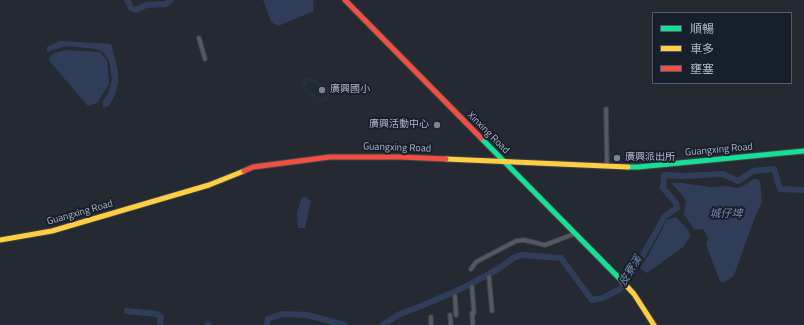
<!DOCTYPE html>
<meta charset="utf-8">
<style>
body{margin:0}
#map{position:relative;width:804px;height:325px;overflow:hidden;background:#252931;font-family:"Titillium Web","Noto Sans TC",sans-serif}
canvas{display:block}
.legend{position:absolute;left:652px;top:12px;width:140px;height:72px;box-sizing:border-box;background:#181f2c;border:1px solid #545b69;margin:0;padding:5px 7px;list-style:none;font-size:12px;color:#adb4c5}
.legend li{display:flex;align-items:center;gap:8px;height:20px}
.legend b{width:20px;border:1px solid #545b69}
</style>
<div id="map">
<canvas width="804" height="325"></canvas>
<ul class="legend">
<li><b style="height:5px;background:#16e098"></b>順暢</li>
<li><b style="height:5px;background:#ffcf43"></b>車多</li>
<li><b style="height:5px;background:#f24e42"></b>壅塞</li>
</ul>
</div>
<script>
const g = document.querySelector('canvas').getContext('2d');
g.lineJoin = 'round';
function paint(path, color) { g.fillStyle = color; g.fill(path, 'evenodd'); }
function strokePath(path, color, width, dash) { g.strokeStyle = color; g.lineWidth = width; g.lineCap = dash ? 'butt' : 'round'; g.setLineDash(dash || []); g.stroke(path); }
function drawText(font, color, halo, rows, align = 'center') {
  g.font = font + ' "Titillium Web","Noto Sans TC",sans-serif'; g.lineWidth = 4; g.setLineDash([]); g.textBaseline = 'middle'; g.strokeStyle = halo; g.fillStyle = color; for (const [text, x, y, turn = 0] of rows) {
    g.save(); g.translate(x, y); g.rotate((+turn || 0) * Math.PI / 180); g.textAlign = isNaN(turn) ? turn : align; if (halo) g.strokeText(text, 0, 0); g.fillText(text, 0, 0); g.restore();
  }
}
const green = new Path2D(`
 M 310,77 L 332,90 L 330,91 L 330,96 L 326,101 L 322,101 L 303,91 C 301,84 303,79 310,77 ZM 308,82 L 312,82 L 326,90 L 327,96 L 321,99 L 307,91 L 305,87 Z`);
const water = new Path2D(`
 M 263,0 L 313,0 L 314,11 L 278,26 L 271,22 Z
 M 59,41 L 97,43 L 111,44 C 118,71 124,81 109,106 L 103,108 L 103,101 L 108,94 L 112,79 L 109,61 L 103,52 L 95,49 L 66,46 L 47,52 L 47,47 Z
 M 66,50 L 100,52 L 107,60 L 109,84 L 97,103 L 88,106 L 50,62 L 49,58 L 54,53 Z
 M 754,179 L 757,179 L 760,181 L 762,202 L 754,220 L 734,275 L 730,279 L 722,283 L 720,281 L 706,245 L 708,239 L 704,230 L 694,229 L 684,215 L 686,201 L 684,197 L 671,183 L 682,183 L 711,187 L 727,186 L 737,188 L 743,186 Z
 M 302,197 L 306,197 L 311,201 L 305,228 L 298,228 L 297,212 Z
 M 676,217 L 689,231 L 690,237 L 683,247 L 647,273 L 640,268 L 648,256 L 667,220 Z`);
const river = new Path2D(`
 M 127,0 L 131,8 L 136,10 L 146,5 L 166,4 L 171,0
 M 127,311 L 157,314 L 161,317 L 160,325
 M 208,325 L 209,325
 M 267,325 L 268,319 L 283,314 L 307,315 L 345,325
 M 382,325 L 400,314 L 419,307 L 465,287 L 498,269 L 515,257 L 522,255 L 561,258 L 592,300 L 603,298 L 620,289 L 640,260 L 665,216 L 677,208 L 676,203 L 663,188 L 664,175 L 682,176 L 723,174 L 738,181 L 753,171 L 774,169 L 780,189 L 804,190`);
const street = new Path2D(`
 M 199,38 L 205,59
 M 606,109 L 607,166
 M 471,269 L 476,262 L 516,241 L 524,240 L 545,245 L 574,234
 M 489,277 L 492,311
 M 472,287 L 474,313
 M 455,296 L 456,315
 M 472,313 L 473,325
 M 450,315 L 451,325
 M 431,317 L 431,325`);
const fast = new Path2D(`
 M 481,138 L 622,281
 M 628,167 L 638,167 L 804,151`);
const slow = new Path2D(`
 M 446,159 L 628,167
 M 0,240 L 52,231 L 209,185 L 244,171
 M 622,281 L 634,294 L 654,325`);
const jam = new Path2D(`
 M 345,0 L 481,138
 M 244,171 L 253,167 L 330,157 L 400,157 L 446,159`);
const markers = [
 [322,90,4,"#7d8391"],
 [437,125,4,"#7d8391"],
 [617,158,4,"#7d8391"]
];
const poiNames = [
 ["廣興國小",330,90],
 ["廣興活動中心",429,125,"right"],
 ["廣興派出所",625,158]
];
const streetNames = [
 ["Xinxing Road",488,133,45],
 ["Guangxing Road",397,148,2],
 ["Guangxing Road",719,150,-5],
 ["Guangxing Road",80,213,-16]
];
const waterNames = [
 ["城仔埤",726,214],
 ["皮寮溪",631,271,-58]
];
paint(green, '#223337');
paint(water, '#303d59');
strokePath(river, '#303d59', 6);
strokePath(street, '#40444a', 5.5);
strokePath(fast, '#40444a', 7);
strokePath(slow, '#40444a', 7);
strokePath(jam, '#40444a', 7);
strokePath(street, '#545860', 3.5);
strokePath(fast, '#16e098', 5);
strokePath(slow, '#ffcf43', 5);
strokePath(jam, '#f24e42', 5);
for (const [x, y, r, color] of markers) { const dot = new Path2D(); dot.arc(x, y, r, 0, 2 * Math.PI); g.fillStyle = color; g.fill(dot); strokePath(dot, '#181f2c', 1.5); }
drawText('10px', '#adb4c5', '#181f2c', poiNames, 'left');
drawText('10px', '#adb4c5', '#181f2c', streetNames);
drawText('italic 11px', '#7488ae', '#181f2c', waterNames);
</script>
